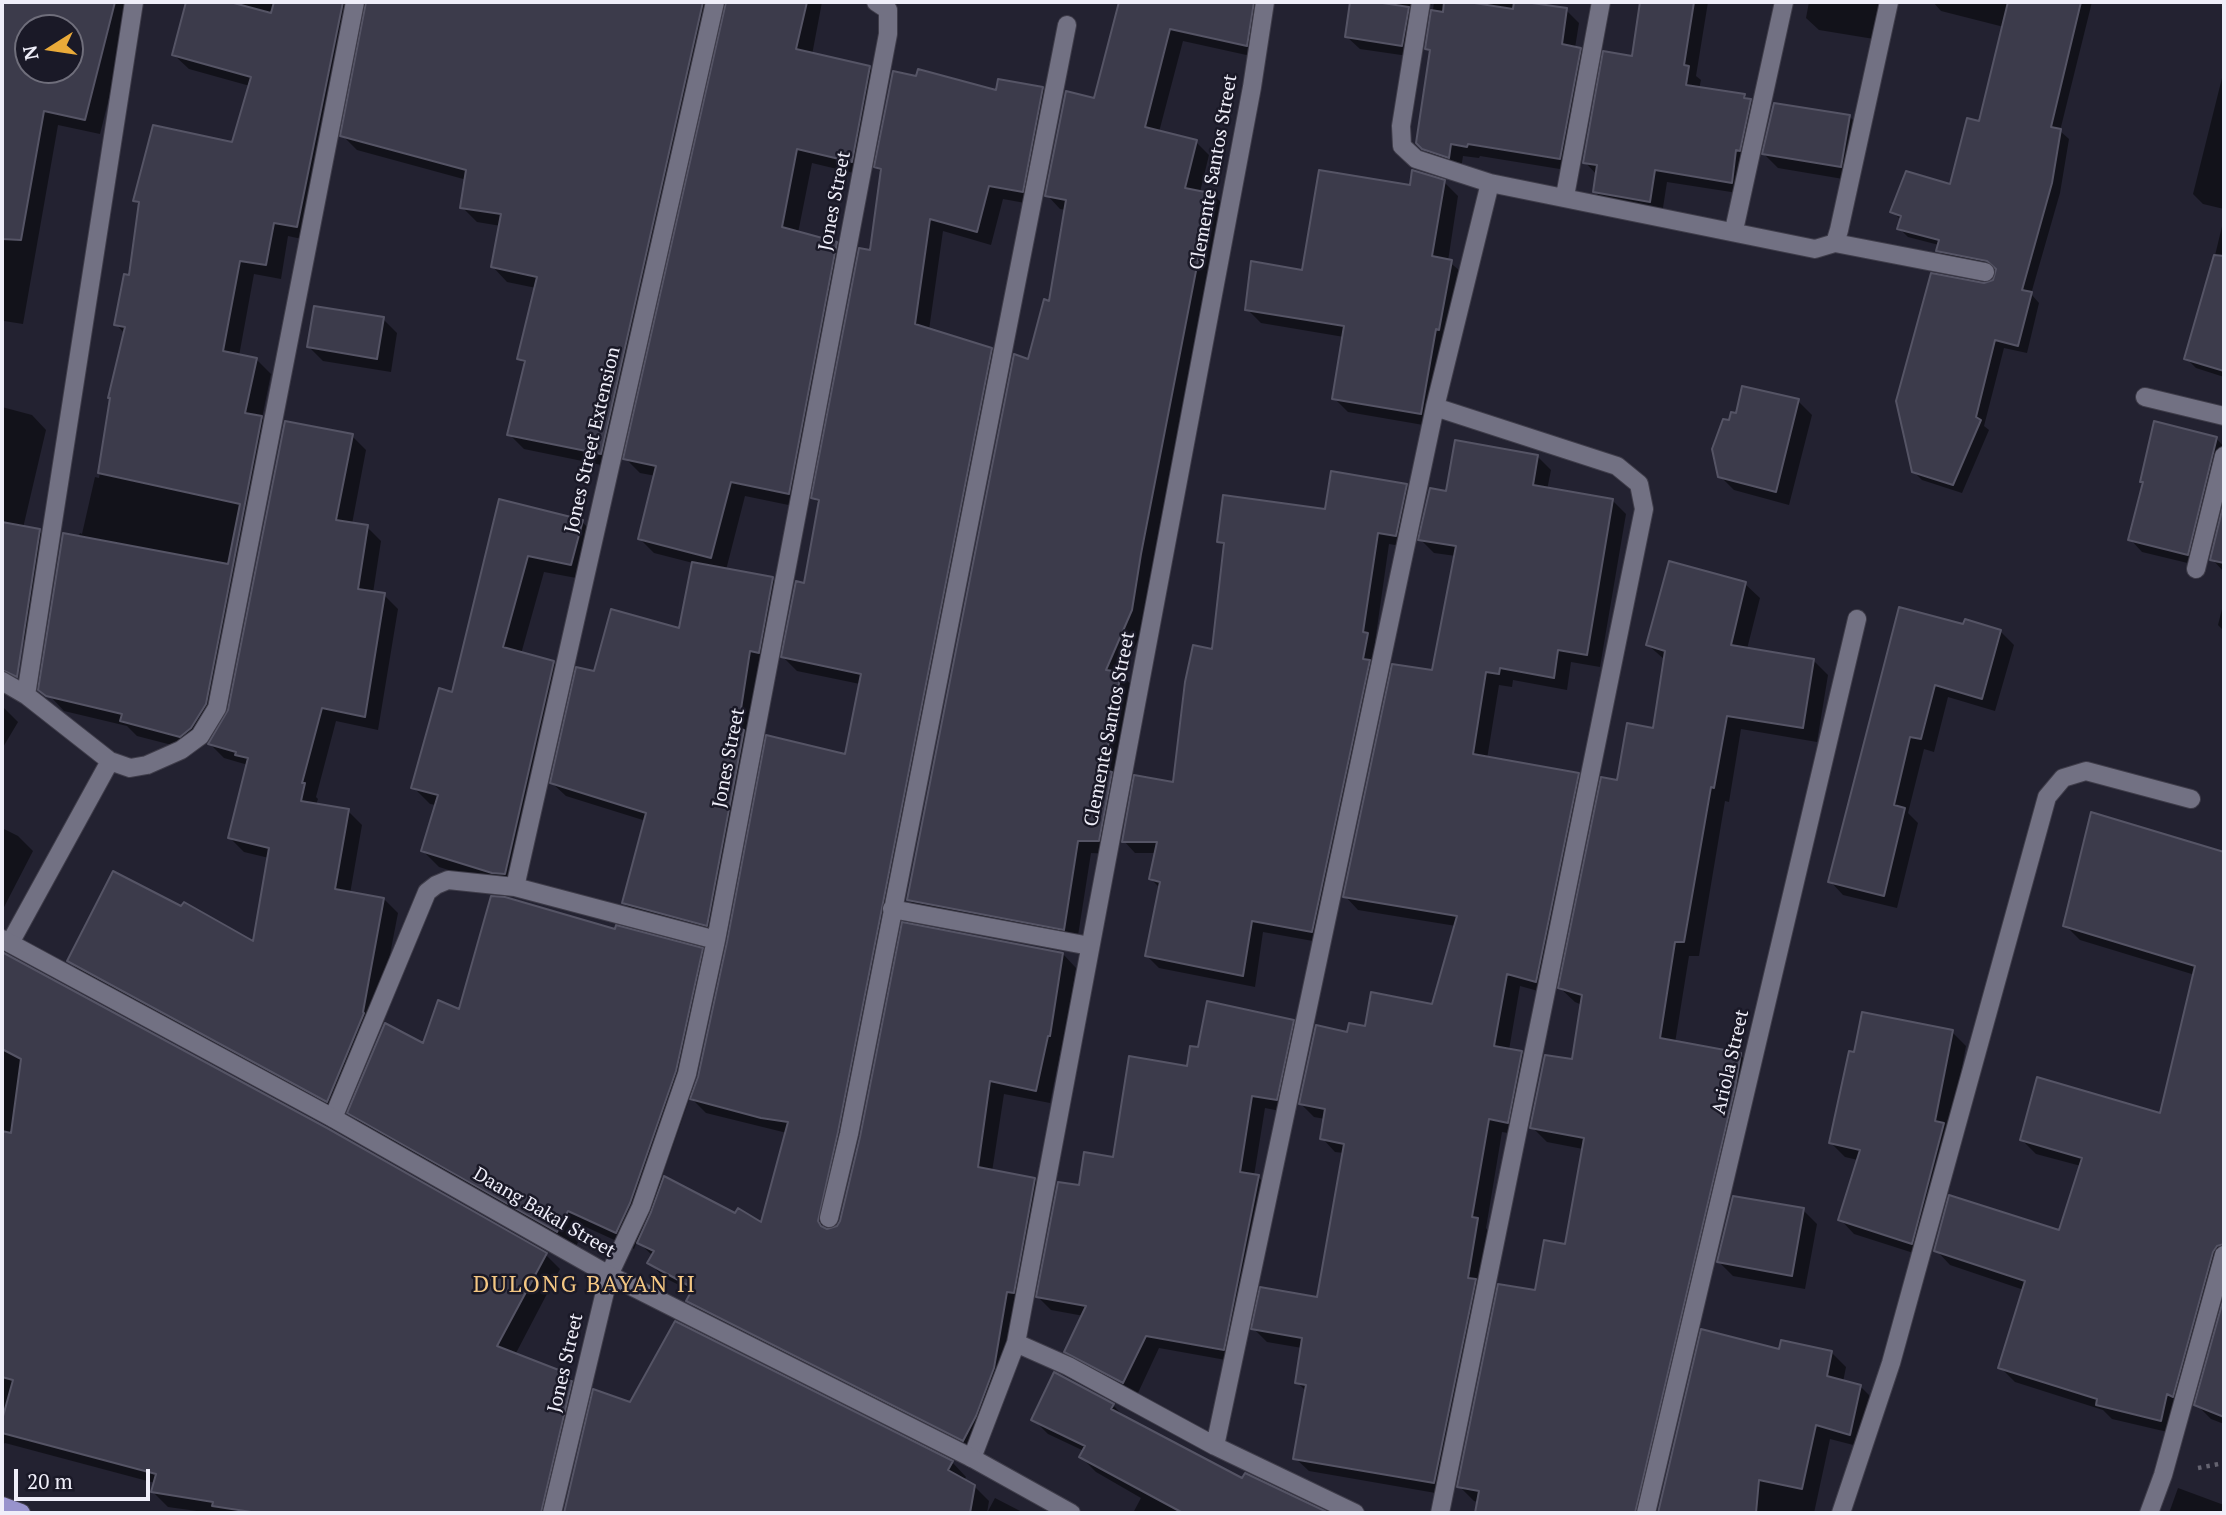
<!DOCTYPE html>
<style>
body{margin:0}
#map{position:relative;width:2226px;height:1515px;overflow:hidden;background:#232231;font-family:"PT Serif",serif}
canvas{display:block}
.frame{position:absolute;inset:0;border:4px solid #efeef9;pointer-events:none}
.north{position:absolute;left:14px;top:14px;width:70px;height:70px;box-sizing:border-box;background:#1a1927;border:2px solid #6f6e7b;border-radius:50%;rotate:258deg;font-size:19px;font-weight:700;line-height:28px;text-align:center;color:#efeef9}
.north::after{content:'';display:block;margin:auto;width:24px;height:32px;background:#eaaa39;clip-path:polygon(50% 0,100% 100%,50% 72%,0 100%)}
.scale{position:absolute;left:14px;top:1469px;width:136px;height:32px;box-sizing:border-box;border:4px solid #efeef9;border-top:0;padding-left:9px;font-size:21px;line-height:24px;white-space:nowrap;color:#efeef9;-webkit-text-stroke:5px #1a1927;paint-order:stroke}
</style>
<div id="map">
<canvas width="2226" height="1515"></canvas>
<div class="frame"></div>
<div class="north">N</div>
<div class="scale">20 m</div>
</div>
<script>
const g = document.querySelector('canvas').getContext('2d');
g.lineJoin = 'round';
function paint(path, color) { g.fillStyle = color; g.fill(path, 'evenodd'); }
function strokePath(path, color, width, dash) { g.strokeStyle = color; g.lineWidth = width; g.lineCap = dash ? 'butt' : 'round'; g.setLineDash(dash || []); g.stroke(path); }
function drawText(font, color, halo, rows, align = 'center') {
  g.font = font + ' "PT Serif",serif'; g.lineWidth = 5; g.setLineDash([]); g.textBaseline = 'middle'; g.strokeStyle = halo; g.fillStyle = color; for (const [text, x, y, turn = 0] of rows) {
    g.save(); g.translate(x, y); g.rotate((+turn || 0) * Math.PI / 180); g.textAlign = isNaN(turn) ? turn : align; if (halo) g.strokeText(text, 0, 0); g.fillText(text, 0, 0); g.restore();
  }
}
const shadow = new Path2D(`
 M 2,2 L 133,2 L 100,134 L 58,125 L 23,324 L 4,321 L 2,336 ZM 28,28 L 70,28 L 70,70 L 28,70 Z
 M 188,2 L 822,2 L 812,55 L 869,68 L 884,82 L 866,176 L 812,163 L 798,233 L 836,243 L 851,258 L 803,508 L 745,496 L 726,570 L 772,579 L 786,592 L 720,938 L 637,916 L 624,903 L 646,821 L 566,796 L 552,783 L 595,674 L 680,631 L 693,563 L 654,553 L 640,539 L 656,476 L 640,473 L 625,458 L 728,5 L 718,14 L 616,468 L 524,449 L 509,434 L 526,365 L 519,359 L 536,288 L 507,282 L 493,267 L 501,226 L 477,222 L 462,207 L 467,180 L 357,150 L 342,135 L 368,4 L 358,15 L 311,241 L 288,236 L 281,279 L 254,274 L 239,356 L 256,359 L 271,374 L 262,418 L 276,433 L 220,719 L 206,743 L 195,751 L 137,736 L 127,726 L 64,711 L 50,696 L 78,538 L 80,533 L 82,534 L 95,477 L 99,478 L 125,334 L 116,324 L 130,278 L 140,206 L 135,201 L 233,144 L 250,86 L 189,69 L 174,55 Z
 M 1121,2 L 1260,2 L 1260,58 L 1183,41 L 1159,132 L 1196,142 L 1209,155 L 1200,192 L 1214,195 L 1227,208 L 1145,624 L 1122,676 L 1134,687 L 1112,854 L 1091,853 L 1077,942 L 922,913 L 908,900 L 1030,361 L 1051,303 L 1066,210 L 1060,209 L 1047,195 L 1095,100 Z
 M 1353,2 L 1515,2 L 1566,10 L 1579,23 L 1575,48 L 1580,49 L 1593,62 L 1572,171 L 1480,156 L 1479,158 L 1463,156 L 1461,169 L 1436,161 L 1418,143 L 1431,53 L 1427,48 L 1434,3 L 1424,8 L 1415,57 L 1360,49 L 1347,37 Z
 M 1642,2 L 1708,2 L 1696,76 L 1701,80 L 1699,89 L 1744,95 L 1763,113 L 1744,194 L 1667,182 L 1662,214 L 1607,204 L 1595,192 L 1597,175 L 1585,162 L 1634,58 Z
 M 1809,2 L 1886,2 L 1880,40 L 1819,30 L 1806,18 Z
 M 1933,2 L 2092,2 L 2060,131 L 2069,139 L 2060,193 L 2031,294 L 2039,303 L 2027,353 L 2004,348 L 1984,426 L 1989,430 L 1962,493 L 1922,480 L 1913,471 L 1984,285 L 1995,281 L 1998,269 L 1947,259 L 1938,250 L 1939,245 L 1908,237 L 1899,228 L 1901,220 L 1892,211 L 1951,187 L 1980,123 L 2004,27 L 1941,11 Z
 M 2222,78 L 2224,78 L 2224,209 L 2203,204 L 2193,194 Z
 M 1042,88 L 1056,102 L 1036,205 L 1003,199 L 991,245 L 943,231 L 929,330 L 991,349 L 1005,363 L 851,1146 L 831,1230 L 838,1228 L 1063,954 L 1076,968 L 1063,1049 L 1061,1049 L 1050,1103 L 1004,1094 L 992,1172 L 1035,1179 L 1049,1193 L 977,1453 L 702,1315 L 688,1301 L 693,1292 L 663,1277 L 650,1263 L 653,1256 L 637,1241 L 634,1249 L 586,1227 L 575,1248 L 367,1130 L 349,1113 L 460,1012 L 616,931 L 702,950 L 719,967 L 692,1092 L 694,1093 L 847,756 L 860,684 L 797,671 L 783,657 L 806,585 L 820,504 L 813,498 L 871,253 L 882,173 L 876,167 L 997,92 ZM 690,1097 L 706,1113 L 787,1133 L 762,1225 L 736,1216 L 662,1177 Z
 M 1849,116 L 1863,130 L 1855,181 L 1778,168 L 1764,154 Z
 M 1444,182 L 1458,196 L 1448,261 L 1465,275 L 1435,427 L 1348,412 L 1334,398 L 1344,337 L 1261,323 L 1247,309 L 1304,272 L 1411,187 Z
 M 2224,218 L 2224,377 L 2196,368 L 2186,358 L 2200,318 Z
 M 383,319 L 397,333 L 391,372 L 323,361 L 309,347 Z
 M 1798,401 L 1812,415 L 1789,505 L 1734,490 L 1720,476 L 1730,423 L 1738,415 Z
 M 2,407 L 32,415 L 46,430 L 23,528 L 39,531 L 54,546 L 40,637 L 2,645 Z
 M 352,436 L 366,450 L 352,524 L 367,527 L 381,541 L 373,593 L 384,595 L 398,609 L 378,730 L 336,721 L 316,797 L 318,799 L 316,805 L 348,811 L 362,825 L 350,894 L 384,899 L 398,913 L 376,1027 L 341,1115 L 83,975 L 69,961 L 254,943 L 269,858 L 244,852 L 230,838 L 248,765 L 224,758 L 210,744 L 230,711 Z
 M 2216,438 L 2224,447 L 2224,467 L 2200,566 L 2142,552 L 2130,539 Z
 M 1537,456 L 1551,470 L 1547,490 L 1613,501 L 1626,514 L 1600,667 L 1571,662 L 1567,690 L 1513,680 L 1512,687 L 1499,685 L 1487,759 L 1578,775 L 1591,788 L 1549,994 L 1520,986 L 1509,1050 L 1521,1052 L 1535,1066 L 1521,1135 L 1502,1132 L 1486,1228 L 1490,1233 L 1447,1495 L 1309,1471 L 1295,1458 L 1307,1392 L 1297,1382 L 1302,1348 L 1267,1342 L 1253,1328 L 1318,1299 L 1344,1153 L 1335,1152 L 1322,1138 L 1325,1119 L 1314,1117 L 1301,1104 L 1349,1034 L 1434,1006 L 1456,926 L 1358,910 L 1345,896 L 1434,672 L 1456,556 L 1434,553 L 1420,539 L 1448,493 Z
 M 1406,486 L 1418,497 L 1407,547 L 1389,544 L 1375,642 L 1379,646 L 1324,943 L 1263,932 L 1255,987 L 1159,968 L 1147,956 L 1160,888 L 1151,879 L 1156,853 L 1135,853 L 1124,841 L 1175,784 L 1213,651 L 1225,547 L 1219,541 L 1326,511 Z
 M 501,502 L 582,522 L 599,538 L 587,580 L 544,572 L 521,654 L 554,663 L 570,679 L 510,889 L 439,867 L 423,851 L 436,805 L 430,804 L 413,787 L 453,694 Z
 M 2224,510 L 2224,572 L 2212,559 Z
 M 1745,584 L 1760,598 L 1747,649 L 1813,660 L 1828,675 L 1817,742 L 1741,729 L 1729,802 L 1725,801 L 1699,956 L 1689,956 L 1675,1043 L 1740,1055 L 1755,1069 L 1653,1513 L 1476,1513 L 1478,1502 L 1474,1501 L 1459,1486 L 1537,1292 L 1566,1246 L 1583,1149 L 1547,1142 L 1532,1127 L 1573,1061 L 1582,1005 L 1575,1002 L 1560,988 L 1618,782 L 1654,730 L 1665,660 L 1648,645 Z
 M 2224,601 L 2224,631 L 2218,625 Z
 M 1964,627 L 2000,631 L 2014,645 L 1995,711 L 1948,697 L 1934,752 L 1924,749 L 1908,813 L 1918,823 L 1897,908 L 1843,895 L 1830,881 Z
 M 2,706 L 18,722 L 2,749 Z
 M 2092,814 L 2224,854 L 2224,1276 L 2176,1434 L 2112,1419 L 2103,1410 L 2015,1382 L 2000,1367 L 2024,1290 L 1950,1265 L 1936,1250 L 2060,1232 L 2081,1166 L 2036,1154 L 2021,1139 L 2161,1115 L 2195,975 L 2080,940 L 2065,925 Z
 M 2,828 L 18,836 L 33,851 L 2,911 Z
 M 2,952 L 545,1254 L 560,1269 L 515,1355 L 568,1376 L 583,1390 L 558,1513 L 211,1513 L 168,1507 L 153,1492 L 155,1483 L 5,1443 L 2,1445 Z
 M 1293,1021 L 1306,1035 L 1290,1113 L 1265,1108 L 1254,1176 L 1258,1177 L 1272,1190 L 1237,1362 L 1159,1348 L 1137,1395 L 1080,1365 L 1066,1352 L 1084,1316 L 1051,1310 L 1038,1297 L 1080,1187 L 1114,1159 L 1188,1068 L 1199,1049 Z
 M 1952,1032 L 1966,1046 L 1926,1257 L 1854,1234 L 1840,1219 L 1858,1160 L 1845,1157 L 1831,1143 Z
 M 1803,1210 L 1817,1224 L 1805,1289 L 1733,1276 L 1719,1262 Z
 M 2224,1303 L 2224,1424 L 2211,1419 L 2196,1404 Z
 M 1702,1331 L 1781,1351 L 1832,1353 L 1846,1367 L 1843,1382 L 1860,1386 L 1875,1401 L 1865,1448 L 1830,1439 L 1814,1513 L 1659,1513 Z
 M 595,1391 L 631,1405 L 952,1462 L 966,1477 L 964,1481 L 974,1486 L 989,1501 L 987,1513 L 995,1498 L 1024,1513 L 849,1513 L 811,1492 L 794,1490 L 786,1513 L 565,1513 Z
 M 1113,1405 L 1126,1419 L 1243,1480 L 1246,1475 L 1325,1513 L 1133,1513 L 1141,1498 L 1096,1472 L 1081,1457 L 1084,1451 L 1048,1434 L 1033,1419 Z
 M 2178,1488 L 2224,1505 L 2224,1513 L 2169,1513 Z`);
const building = new Path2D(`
 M 2,2 L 115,2 L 85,120 L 44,111 L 21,240 L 2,239 ZM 28,28 L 70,28 L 70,70 L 28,70 Z
 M 186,2 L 230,2 L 271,13 L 274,2 L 343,2 L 297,227 L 274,223 L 266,265 L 240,261 L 223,351 L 257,358 L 245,413 L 262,416 L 206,704 L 191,728 L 180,737 L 120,721 L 122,714 L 46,696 L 38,690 L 63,533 L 228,564 L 240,504 L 98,473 L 110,398 L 108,398 L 125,327 L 114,325 L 124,274 L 129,275 L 139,202 L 133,201 L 153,125 L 232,142 L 251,77 L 172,55 Z
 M 366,2 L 703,2 L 601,454 L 507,435 L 525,361 L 517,359 L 537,277 L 491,267 L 501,214 L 460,208 L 466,170 L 340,136 Z
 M 726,2 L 807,2 L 796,49 L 870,66 L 852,162 L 797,149 L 782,227 L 837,242 L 789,494 L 731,482 L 711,558 L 638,539 L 656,466 L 623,459 Z
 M 1119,2 L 1254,2 L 1247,46 L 1170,29 L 1145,127 L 1197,140 L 1185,188 L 1215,194 L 1206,241 L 1202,240 L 1141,554 L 1132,610 L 1106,670 L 1121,672 L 1104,770 L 1112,772 L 1099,841 L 1078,841 L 1064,930 L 907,900 L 1014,354 L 1028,359 L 1044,299 L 1049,301 L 1066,200 L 1045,196 L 1066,91 L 1094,98 Z
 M 1350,2 L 1376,2 L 1409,7 L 1402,46 L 1345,37 Z
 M 1444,2 L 1468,2 L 1513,9 L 1514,2 L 1525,2 L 1567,8 L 1562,44 L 1581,48 L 1560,159 L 1468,144 L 1467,147 L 1451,144 L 1449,158 L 1422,149 L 1416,143 L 1430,50 L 1425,49 L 1431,10 L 1443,12 Z
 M 1640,2 L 1694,2 L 1684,65 L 1689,66 L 1686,85 L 1745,94 L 1744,98 L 1751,99 L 1740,151 L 1736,150 L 1732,183 L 1655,170 L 1650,202 L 1593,192 L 1597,165 L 1583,163 L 1603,51 L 1632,56 Z
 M 2008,2 L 2081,2 L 2051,127 L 2061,129 L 2052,183 L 2022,290 L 2032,292 L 2018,346 L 1995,340 L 1976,417 L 1981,420 L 1953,485 L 1912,472 L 1896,401 L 1931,273 L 1984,283 L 1993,280 L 1996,269 L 1987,261 L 1936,251 L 1939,240 L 1897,229 L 1901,216 L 1890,212 L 1906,171 L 1950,184 L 1967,118 L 1979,121 Z
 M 918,69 L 996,90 L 998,79 L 1043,87 L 1023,192 L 989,186 L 977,232 L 930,219 L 915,324 L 992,348 L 838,1132 L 818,1221 L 821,1226 L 827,1229 L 837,1226 L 840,1221 L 860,1137 L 902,922 L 1063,953 L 1050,1036 L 1048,1036 L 1036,1091 L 990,1081 L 978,1167 L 1035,1178 L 1014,1293 L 1007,1292 L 994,1368 L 976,1416 L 963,1441 L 686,1301 L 693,1288 L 647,1263 L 654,1251 L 637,1243 L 651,1212 L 664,1176 L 735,1213 L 738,1208 L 761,1222 L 788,1122 L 761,1118 L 690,1099 L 698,1077 L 727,942 L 766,735 L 845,754 L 861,674 L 781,657 L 796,581 L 804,583 L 819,500 L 811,498 L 859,248 L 870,250 L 881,169 L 874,167 L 893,71 L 916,76 Z
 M 1774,103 L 1850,115 L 1841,167 L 1762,154 Z
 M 1319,170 L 1410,185 L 1412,170 L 1445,180 L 1432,256 L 1452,260 L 1439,330 L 1436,329 L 1421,414 L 1332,399 L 1344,326 L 1245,310 L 1251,261 L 1302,270 Z
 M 2214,255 L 2224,256 L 2224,371 L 2184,359 Z
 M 314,306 L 384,317 L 377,359 L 307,347 Z
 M 1742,386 L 1799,399 L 1776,492 L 1718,477 L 1712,449 L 1723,419 L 1729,420 L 1731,412 L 1736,413 Z
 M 285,421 L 353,434 L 336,520 L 368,525 L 358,589 L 385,593 L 365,717 L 322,708 L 302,783 L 305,783 L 301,801 L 349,809 L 335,889 L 384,898 L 363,1012 L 364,1013 L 327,1102 L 67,961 L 113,871 L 181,906 L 184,902 L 253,941 L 269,848 L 228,838 L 248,758 L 235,755 L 236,752 L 208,744 L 228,710 Z
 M 2154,421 L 2217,437 L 2188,555 L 2128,540 L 2143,482 L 2140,482 Z
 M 1455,440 L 1538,455 L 1533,485 L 1613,499 L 1587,655 L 1558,650 L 1554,678 L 1500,668 L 1499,674 L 1486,672 L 1473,754 L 1579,773 L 1536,982 L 1507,974 L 1494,1046 L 1522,1051 L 1508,1123 L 1489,1119 L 1472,1217 L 1478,1218 L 1468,1278 L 1476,1279 L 1434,1483 L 1293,1459 L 1306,1385 L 1295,1383 L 1302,1338 L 1251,1329 L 1260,1287 L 1317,1297 L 1344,1144 L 1320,1139 L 1325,1109 L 1299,1104 L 1316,1025 L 1347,1032 L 1349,1023 L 1365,1026 L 1371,992 L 1432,1004 L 1457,916 L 1343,897 L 1392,664 L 1432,670 L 1456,546 L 1418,540 L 1430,488 L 1446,491 Z
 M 1331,471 L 1407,484 L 1396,536 L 1378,533 L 1363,632 L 1368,633 L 1363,659 L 1370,660 L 1312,932 L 1252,921 L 1243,976 L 1145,956 L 1160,882 L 1149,879 L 1157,842 L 1122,842 L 1134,775 L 1173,782 L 1185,682 L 1193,645 L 1212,649 L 1224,543 L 1217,542 L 1223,495 L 1325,509 Z
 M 499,499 L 583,520 L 571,565 L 528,556 L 503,647 L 554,661 L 505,874 L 492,873 L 421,851 L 438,795 L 411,788 L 439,688 L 452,692 Z
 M 2224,502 L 2224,563 L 2210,560 Z
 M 2,522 L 40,529 L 17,677 L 2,670 Z
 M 1669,561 L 1746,582 L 1731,645 L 1814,659 L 1803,728 L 1727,716 L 1714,788 L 1711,787 L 1684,942 L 1675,942 L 1660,1038 L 1741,1053 L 1735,1088 L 1635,1513 L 1475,1513 L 1479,1491 L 1457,1487 L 1498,1284 L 1535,1290 L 1544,1240 L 1565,1244 L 1584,1138 L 1530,1128 L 1545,1055 L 1572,1059 L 1582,995 L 1558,988 L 1601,777 L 1617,780 L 1627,723 L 1653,728 L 1665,651 L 1646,645 Z
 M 692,562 L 773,577 L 759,653 L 750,651 L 738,728 L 744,730 L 707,926 L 622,903 L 646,813 L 550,783 L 576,667 L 594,671 L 611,609 L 679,628 Z
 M 1899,607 L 1963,624 L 1965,619 L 2001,630 L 1982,699 L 1935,685 L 1921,739 L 1910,737 L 1894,805 L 1905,808 L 1884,896 L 1828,882 Z
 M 2091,812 L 2224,852 L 2224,1244 L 2217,1246 L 2213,1252 L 2173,1397 L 2167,1394 L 2161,1421 L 2096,1405 L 2097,1399 L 1998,1368 L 2025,1281 L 1934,1251 L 1949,1195 L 2059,1230 L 2082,1158 L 2020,1140 L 2037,1077 L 2160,1113 L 2195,966 L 2063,926 Z
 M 491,896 L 505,897 L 615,929 L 616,925 L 703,948 L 676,1071 L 630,1203 L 616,1233 L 568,1211 L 557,1232 L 347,1113 L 385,1023 L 423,1043 L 438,1000 L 459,1009 Z
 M 2,952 L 327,1128 L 547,1253 L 497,1346 L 569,1374 L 567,1380 L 572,1381 L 541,1513 L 258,1513 L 212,1506 L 213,1502 L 151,1492 L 156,1474 L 2,1433 L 2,1420 L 13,1380 L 2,1377 L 2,1131 L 11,1133 L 21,1059 L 2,1049 Z
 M 1207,1001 L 1294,1020 L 1277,1100 L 1252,1096 L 1240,1172 L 1259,1175 L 1224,1350 L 1146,1336 L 1123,1383 L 1064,1352 L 1086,1306 L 1036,1297 L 1058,1182 L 1079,1185 L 1084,1152 L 1113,1157 L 1129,1056 L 1187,1066 L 1190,1046 L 1198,1047 Z
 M 1862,1012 L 1953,1030 L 1935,1121 L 1944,1123 L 1912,1244 L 1838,1220 L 1860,1150 L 1829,1143 L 1849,1051 L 1854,1052 Z
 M 1733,1196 L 1804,1208 L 1792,1276 L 1717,1262 Z
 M 2224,1297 L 2224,1417 L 2194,1405 Z
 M 675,1321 L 953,1461 L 948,1470 L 975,1485 L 970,1513 L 564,1513 L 593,1389 L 630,1402 Z
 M 1701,1329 L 1779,1349 L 1781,1340 L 1832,1351 L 1827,1376 L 1861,1385 L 1850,1435 L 1816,1425 L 1802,1489 L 1759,1480 L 1756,1513 L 1658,1513 Z
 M 1054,1372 L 1114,1404 L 1111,1409 L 1242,1478 L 1245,1473 L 1329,1513 L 1183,1513 L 1079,1457 L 1085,1446 L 1031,1420 Z`);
const path = new Path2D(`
 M 2198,1468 L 2224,1463`);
const street = new Path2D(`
 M 1421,2 L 1401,126 L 1402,146 L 1416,159 L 1490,183 L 1815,249 L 1835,243 L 1839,230 L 1889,2
 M 1565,196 L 1601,2
 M 1734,230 L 1784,2
 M 1835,243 L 1985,272
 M 2145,397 L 2224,416
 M 1435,407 L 1617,466 L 1639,484 L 1644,509 L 1440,1513
 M 2196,569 L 2224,456
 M 2,681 L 26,695 L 110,761
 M 26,695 L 134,2
 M 515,887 L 715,2
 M 892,909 L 1090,946
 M 10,943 L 110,761 L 130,768 L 147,765 L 181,750 L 200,736 L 217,708 L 355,2
 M 333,1118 L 427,892 L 436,885 L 448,880 L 515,887 L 716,940
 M 829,1218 L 849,1134 L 1067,25
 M 1016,1343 L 1068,1366 L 1215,1446 L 1355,1513
 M 1215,1446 L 1435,407 L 1490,183
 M 972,1458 L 1016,1343 L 1252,87 L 1265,2
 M 552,1513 L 609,1275 L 641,1207 L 687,1074 L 716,940 L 888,34 L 888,10 L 876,2
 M 1646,1513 L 1857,619
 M 1841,1513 L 1891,1363 L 2047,797 L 2063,778 L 2086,771 L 2191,799
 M 2149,1513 L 2163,1475 L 2224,1255`);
const secondary = new Path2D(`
 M 2,939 L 333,1118 L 609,1275 L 972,1458 L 1071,1513`);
const primary = new Path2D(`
 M 2,1506 L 21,1513`);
const streetNames = [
 ["Clemente Santos Street",1214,172,-80],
 ["Jones Street",835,201,-79],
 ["Jones Street Extension",593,440,-77],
 ["Clemente Santos Street",1110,729,-79],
 ["Jones Street",729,758,-79],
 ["Ariola Street",1731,1062,-77],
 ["Daang Bakal Street",544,1213,30],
 ["Jones Street",566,1363,-77]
];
const quarterNames = [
 ["DULONG BAYAN II",585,1285]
];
paint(shadow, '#0007');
paint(building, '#3c3b4b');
strokePath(building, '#555465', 2);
strokePath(street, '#3f3d4a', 20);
strokePath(secondary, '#3f3d4a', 20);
strokePath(primary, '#3f3d4a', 20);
strokePath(path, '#646370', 4.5, [3.5, 5]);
strokePath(street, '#727183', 18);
strokePath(secondary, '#727183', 18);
strokePath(primary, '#9893cc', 18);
drawText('19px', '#efeef9', '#1a1927', streetNames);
g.letterSpacing = '2px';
drawText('23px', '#f4c783', '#1a1927', quarterNames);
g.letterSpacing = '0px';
</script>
